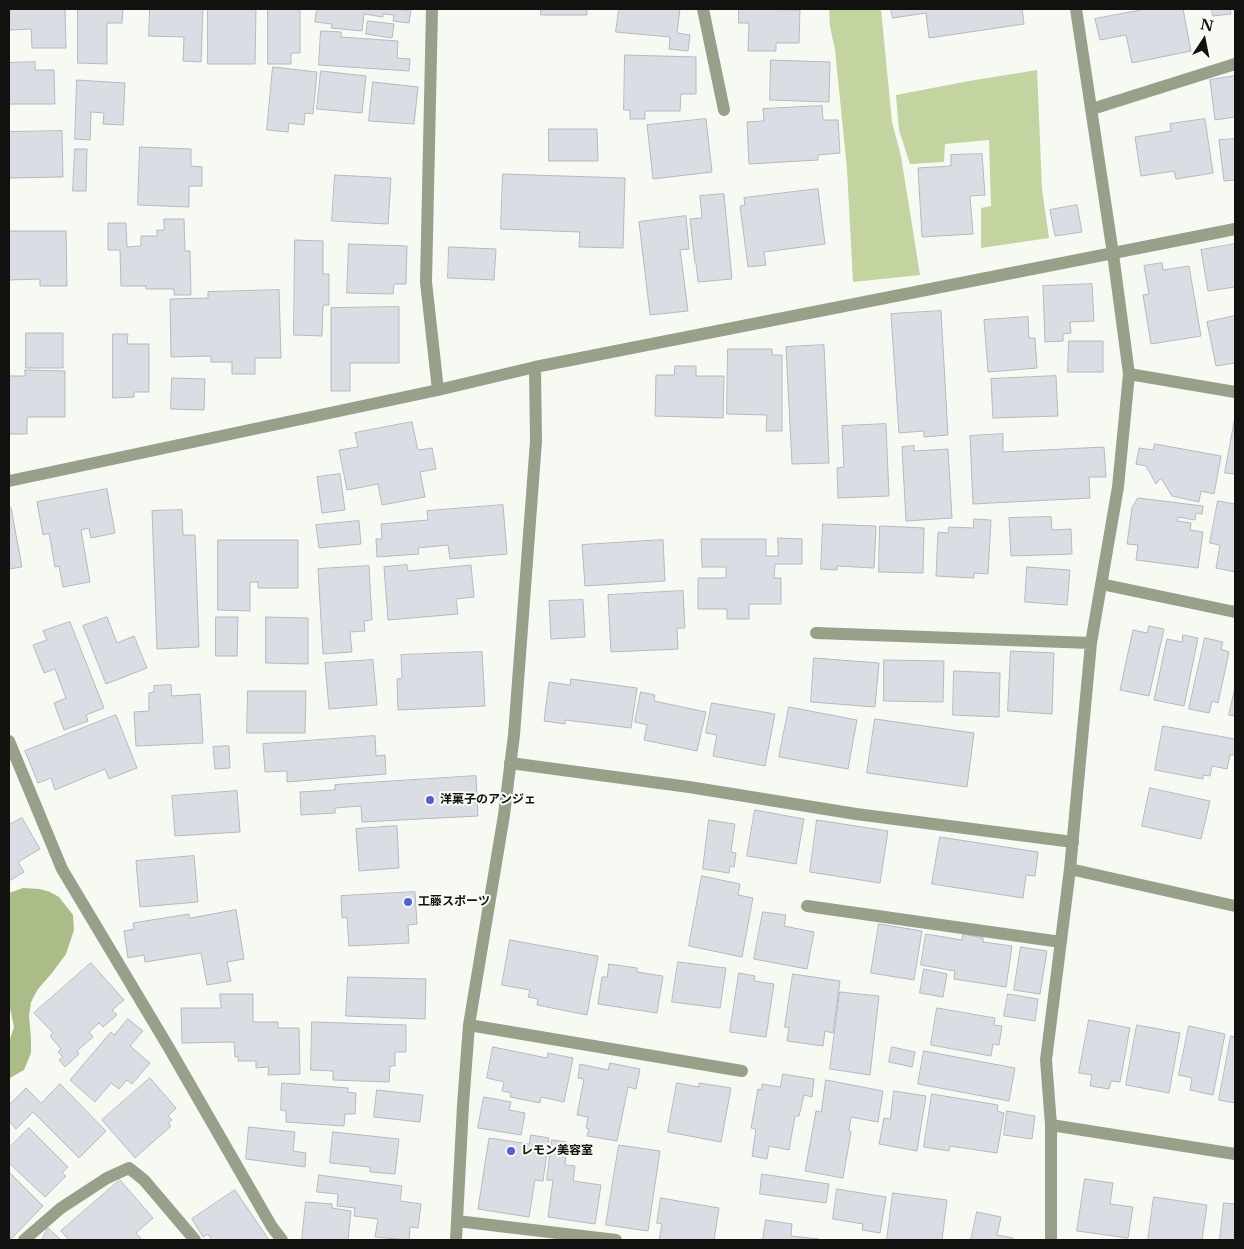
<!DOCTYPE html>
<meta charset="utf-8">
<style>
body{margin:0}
#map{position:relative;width:1244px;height:1249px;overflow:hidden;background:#f7faf2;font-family:"Libre Baskerville",serif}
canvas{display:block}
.frame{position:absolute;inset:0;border:10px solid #11120f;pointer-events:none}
.north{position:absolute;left:1179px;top:15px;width:50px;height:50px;-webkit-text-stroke:4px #f7faf2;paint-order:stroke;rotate:11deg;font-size:14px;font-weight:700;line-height:20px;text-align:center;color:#11120f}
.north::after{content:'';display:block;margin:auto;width:18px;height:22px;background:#11120f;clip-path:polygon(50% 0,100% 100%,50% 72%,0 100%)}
</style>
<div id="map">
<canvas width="1244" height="1249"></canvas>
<div class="frame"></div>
<div class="north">N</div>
</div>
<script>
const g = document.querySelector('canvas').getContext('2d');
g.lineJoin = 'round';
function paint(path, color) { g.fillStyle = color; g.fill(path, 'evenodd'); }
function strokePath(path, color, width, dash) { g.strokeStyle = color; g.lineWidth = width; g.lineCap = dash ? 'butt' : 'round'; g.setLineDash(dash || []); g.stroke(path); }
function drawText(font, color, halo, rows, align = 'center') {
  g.font = font + ' "Libre Baskerville","Noto Sans JP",serif'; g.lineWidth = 4; g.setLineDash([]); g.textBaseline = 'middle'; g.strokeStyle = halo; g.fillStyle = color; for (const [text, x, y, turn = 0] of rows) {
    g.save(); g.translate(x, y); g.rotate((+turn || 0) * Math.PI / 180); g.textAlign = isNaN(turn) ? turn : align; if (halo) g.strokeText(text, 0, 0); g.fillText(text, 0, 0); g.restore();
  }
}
const green = new Path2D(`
 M 829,9 L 881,9 L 892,122 L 901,156 L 920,275 L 853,282 L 847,169 L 835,50 L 830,26 Z
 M 1037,70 L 1042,189 L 1049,238 L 981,248 L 981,208 L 991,206 L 989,140 L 945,144 L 944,162 L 910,164 L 899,130 L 896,95 L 969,81 Z`);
const forest = new Path2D(`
 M 23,888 L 40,889 L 50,892 L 59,897 L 73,915 L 74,930 L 66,954 L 52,973 L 38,989 L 31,1002 L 29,1016 L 31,1038 L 31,1053 L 24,1070 L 10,1078 L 9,1076 L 9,1042 L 14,1027 L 9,1003 L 9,893 Z`);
const building = new Path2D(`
 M 10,9 L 65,9 L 66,48 L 32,48 L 31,29 L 10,30 Z
 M 78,9 L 123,9 L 122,23 L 107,23 L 107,64 L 78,63 Z
 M 150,9 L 203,9 L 201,62 L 183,61 L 184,37 L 149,36 Z
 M 208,9 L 256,9 L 255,64 L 208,64 Z
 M 268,9 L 300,9 L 300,53 L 291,53 L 291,64 L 268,64 Z
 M 317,9 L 402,9 L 402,10 L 411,10 L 409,23 L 393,21 L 394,15 L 383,14 L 383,17 L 364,14 L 362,31 L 331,28 L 332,24 L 315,22 Z
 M 541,9 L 587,9 L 587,15 L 541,15 Z
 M 619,9 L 680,9 L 677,33 L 690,35 L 688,51 L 669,49 L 670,37 L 616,32 Z
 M 739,9 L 800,10 L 799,43 L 776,43 L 776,51 L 748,51 L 749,23 L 739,23 Z
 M 891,9 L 1022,9 L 1024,24 L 929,38 L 926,13 L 893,18 Z
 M 1146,9 L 1183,9 L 1191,51 L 1132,63 L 1126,35 L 1100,40 L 1095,19 Z
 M 1212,9 L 1230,9 L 1231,14 L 1213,16 Z
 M 368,21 L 394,24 L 392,38 L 366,34 Z
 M 321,31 L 341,32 L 341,37 L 398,41 L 397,58 L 410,59 L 409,71 L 319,65 Z
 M 625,55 L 696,57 L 696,94 L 681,94 L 680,111 L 645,111 L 645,119 L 630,119 L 630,110 L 624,110 Z
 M 771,60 L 830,62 L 829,102 L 770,100 Z
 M 35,62 L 35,70 L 54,70 L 55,104 L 9,104 L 9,63 Z
 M 273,67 L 317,72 L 313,114 L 305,113 L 304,125 L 289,123 L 288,132 L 267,130 Z
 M 321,71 L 366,76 L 362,113 L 317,109 Z
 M 1235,76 L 1235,117 L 1215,120 L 1210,80 Z
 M 77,80 L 125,83 L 123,125 L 103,124 L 104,113 L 91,112 L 90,140 L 75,139 Z
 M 373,82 L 418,87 L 414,124 L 369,121 Z
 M 822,106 L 823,120 L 838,120 L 840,153 L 818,155 L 818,160 L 749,164 L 747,122 L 764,121 L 763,109 Z
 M 706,119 L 712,172 L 653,179 L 647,125 Z
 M 1205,119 L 1213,173 L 1176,179 L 1174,171 L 1141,176 L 1135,137 L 1171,131 L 1170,124 Z
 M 549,129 L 597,129 L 598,161 L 549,161 Z
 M 62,131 L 63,177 L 9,178 L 9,132 Z
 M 1235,139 L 1235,180 L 1224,181 L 1219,140 Z
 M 140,147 L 191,149 L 191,166 L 202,167 L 202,186 L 189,186 L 189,207 L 138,205 Z
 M 75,149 L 87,149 L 86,191 L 73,191 Z
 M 982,154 L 985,195 L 970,196 L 973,234 L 922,237 L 918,168 L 951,166 L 951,155 Z
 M 503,174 L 625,178 L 623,248 L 579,247 L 580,232 L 501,229 Z
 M 335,175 L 391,178 L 388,224 L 332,221 Z
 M 818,189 L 825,244 L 764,252 L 766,265 L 748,267 L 740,206 L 745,205 L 744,198 Z
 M 724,194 L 732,279 L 698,282 L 696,263 L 695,263 L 690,219 L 702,218 L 700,196 Z
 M 1077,205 L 1082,232 L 1055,236 L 1050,210 Z
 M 686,216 L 689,249 L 680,250 L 688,311 L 650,315 L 639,222 Z
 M 164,219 L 184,219 L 185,251 L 190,251 L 191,295 L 174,295 L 174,289 L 146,289 L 146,286 L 121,286 L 120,250 L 108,250 L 108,223 L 126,223 L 127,247 L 141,246 L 141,236 L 157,236 L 157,230 L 164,230 Z
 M 9,231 L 66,231 L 67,286 L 40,286 L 40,279 L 9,280 Z
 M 295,240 L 323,241 L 323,274 L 329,274 L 329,305 L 323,305 L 322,336 L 294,335 Z
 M 349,244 L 407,246 L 406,284 L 394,284 L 393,294 L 347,293 Z
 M 1235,244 L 1235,287 L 1208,291 L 1201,250 Z
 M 449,247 L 496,249 L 494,280 L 448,278 Z
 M 1162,263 L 1163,270 L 1189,266 L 1201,336 L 1151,344 L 1143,295 L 1149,294 L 1144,266 Z
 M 1092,284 L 1094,321 L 1070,322 L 1071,333 L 1063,334 L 1063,341 L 1045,342 L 1043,286 Z
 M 279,290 L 281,358 L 255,358 L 255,374 L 232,374 L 232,362 L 211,362 L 211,356 L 171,357 L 170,299 L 208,298 L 208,292 Z
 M 399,307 L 399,363 L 350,363 L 350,391 L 331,391 L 331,308 Z
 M 941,311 L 948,435 L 924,437 L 924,431 L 899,433 L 891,314 Z
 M 1235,316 L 1235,363 L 1216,366 L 1207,322 Z
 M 1028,317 L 1029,338 L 1035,338 L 1037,368 L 988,372 L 984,320 Z
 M 26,333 L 63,333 L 63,368 L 26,368 Z
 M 113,334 L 128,334 L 127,344 L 149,344 L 149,392 L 134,392 L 134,397 L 113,398 Z
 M 1069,341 L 1103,341 L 1103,372 L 1068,372 Z
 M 824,345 L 829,463 L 792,464 L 786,347 Z
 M 728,349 L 772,349 L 772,355 L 782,355 L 782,431 L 766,431 L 767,415 L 727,414 Z
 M 675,366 L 696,366 L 696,376 L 724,376 L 723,418 L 655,416 L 656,375 L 674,375 Z
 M 25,370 L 65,371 L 65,417 L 27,417 L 27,434 L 9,434 L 9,376 L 25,376 Z
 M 1056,376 L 1058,416 L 993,418 L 991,379 Z
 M 172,378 L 205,379 L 204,410 L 171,409 Z
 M 1235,417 L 1235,474 L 1225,473 Z
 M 412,422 L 418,450 L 432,448 L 436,469 L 420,472 L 425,497 L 382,505 L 378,484 L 347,490 L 339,450 L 358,447 L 355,433 Z
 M 886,424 L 889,496 L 838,498 L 837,468 L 844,467 L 842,426 Z
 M 1003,434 L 1003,452 L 1104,447 L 1106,477 L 1089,477 L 1090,498 L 973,504 L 970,436 Z
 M 1155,444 L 1221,456 L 1214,494 L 1201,491 L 1199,502 L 1172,496 L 1161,478 L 1156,484 L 1146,466 L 1136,464 L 1139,448 L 1153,450 Z
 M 914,446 L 914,451 L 948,449 L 952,518 L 906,521 L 902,447 Z
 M 340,474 L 345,510 L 322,513 L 317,477 Z
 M 107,489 L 115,533 L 91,538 L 89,528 L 81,530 L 90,582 L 63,587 L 59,566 L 55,567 L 49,533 L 43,535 L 37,502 Z
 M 1138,498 L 1203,506 L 1202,514 L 1196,513 L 1195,520 L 1178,517 L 1177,521 L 1191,523 L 1190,530 L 1203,532 L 1198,568 L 1136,560 L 1138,545 L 1127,544 L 1132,508 Z
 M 1218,501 L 1235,504 L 1235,572 L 1216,568 L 1220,545 L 1210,543 Z
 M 503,505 L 507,554 L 450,559 L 448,545 L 418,548 L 419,554 L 377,557 L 376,539 L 382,539 L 381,524 L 428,520 L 427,511 Z
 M 11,508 L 22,567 L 9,569 L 9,509 Z
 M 182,510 L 183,535 L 195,535 L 199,647 L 157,649 L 152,511 Z
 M 1051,517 L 1052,530 L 1071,529 L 1072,554 L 1011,556 L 1009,518 Z
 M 974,519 L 991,520 L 988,574 L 974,573 L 974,578 L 936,576 L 938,532 L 948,533 L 949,527 L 973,528 Z
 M 359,521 L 361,544 L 319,548 L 316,525 Z
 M 823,524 L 876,526 L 874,568 L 837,566 L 837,570 L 821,569 Z
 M 880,526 L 924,528 L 923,573 L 879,572 Z
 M 778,538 L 802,539 L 802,564 L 775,564 L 774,578 L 781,578 L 781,604 L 749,604 L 749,619 L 727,619 L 727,609 L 698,609 L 698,578 L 726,578 L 726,567 L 702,567 L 701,539 L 766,539 L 766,556 L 778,556 Z
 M 218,540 L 298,540 L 298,588 L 258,588 L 258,582 L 250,582 L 250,611 L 218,610 Z
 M 663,540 L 665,581 L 585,586 L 582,545 Z
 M 407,565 L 408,571 L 471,565 L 474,597 L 456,599 L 458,614 L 388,620 L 384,567 Z
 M 369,566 L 372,620 L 364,621 L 365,631 L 350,632 L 352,652 L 323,654 L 318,569 Z
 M 1027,567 L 1070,570 L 1067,605 L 1025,602 Z
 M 683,591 L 685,628 L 677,628 L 678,649 L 611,652 L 608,595 Z
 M 583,600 L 585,637 L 551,639 L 549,601 Z
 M 107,617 L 117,643 L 134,636 L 147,668 L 106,684 L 83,626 Z
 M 216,617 L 238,617 L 237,656 L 216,656 Z
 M 266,617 L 308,618 L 308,664 L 266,663 Z
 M 70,622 L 104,708 L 86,715 L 88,721 L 64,730 L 54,703 L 66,698 L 55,669 L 44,673 L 33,645 L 47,640 L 43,631 Z
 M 1149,626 L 1164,629 L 1149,696 L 1120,690 L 1133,630 L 1147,633 Z
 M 1183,635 L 1198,638 L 1184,706 L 1154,700 L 1167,639 L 1182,642 Z
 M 1205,638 L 1223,642 L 1221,649 L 1229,652 L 1218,703 L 1212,701 L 1209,713 L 1189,709 Z
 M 1011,651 L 1054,653 L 1052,714 L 1008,711 Z
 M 482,652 L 485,706 L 398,710 L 397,679 L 402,678 L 401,655 Z
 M 814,658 L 879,663 L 875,707 L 811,702 Z
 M 373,660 L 377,705 L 329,709 L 325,663 Z
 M 884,660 L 944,661 L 943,702 L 884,701 Z
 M 954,671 L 1000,673 L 999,717 L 953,715 Z
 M 571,679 L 637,688 L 631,728 L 565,720 L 565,724 L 544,721 L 549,682 L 570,685 Z
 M 171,685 L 172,696 L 200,694 L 203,743 L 136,746 L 134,712 L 149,711 L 149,693 L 154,692 L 154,686 Z
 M 1235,688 L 1235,716 L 1229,715 Z
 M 248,691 L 306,691 L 305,733 L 247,733 Z
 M 641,692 L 655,695 L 654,701 L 706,712 L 697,751 L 644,740 L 647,725 L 635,722 Z
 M 712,703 L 775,714 L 765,766 L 713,756 L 717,735 L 706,733 Z
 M 789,707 L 857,720 L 848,769 L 779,757 Z
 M 116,715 L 137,768 L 109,779 L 105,769 L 55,790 L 51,778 L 38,783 L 25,751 Z
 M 875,719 L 974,733 L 967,787 L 867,773 Z
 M 1163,726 L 1235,739 L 1235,755 L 1230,755 L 1227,769 L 1212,766 L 1210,776 L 1203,775 L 1203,779 L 1155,770 Z
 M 375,736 L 376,756 L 385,755 L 386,774 L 287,782 L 287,771 L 265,772 L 263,744 Z
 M 229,746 L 230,768 L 215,769 L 213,747 Z
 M 476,776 L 478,816 L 362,822 L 361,806 L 335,808 L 335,813 L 301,815 L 300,792 L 335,790 L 335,785 Z
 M 1150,788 L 1210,801 L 1201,839 L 1142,826 Z
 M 237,791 L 240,832 L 175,836 L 172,796 Z
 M 755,810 L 804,819 L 796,864 L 747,856 Z
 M 22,818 L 40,849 L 18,862 L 24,872 L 9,881 L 9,825 Z
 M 709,820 L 735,824 L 731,852 L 736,853 L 734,867 L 730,866 L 729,873 L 703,869 Z
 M 817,820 L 888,831 L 880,883 L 810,872 Z
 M 397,826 L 399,868 L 359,871 L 356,829 Z
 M 940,837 L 1038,852 L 1035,876 L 1026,875 L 1023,898 L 932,884 Z
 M 194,856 L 198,902 L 140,907 L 136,861 Z
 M 702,876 L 740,884 L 738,895 L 753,898 L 742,957 L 689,946 Z
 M 415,892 L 417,924 L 408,925 L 409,943 L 349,946 L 347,917 L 342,918 L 341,896 Z
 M 236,910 L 244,959 L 227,962 L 231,981 L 207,985 L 201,953 L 145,962 L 144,955 L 128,958 L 124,931 L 134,929 L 133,923 L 189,914 L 189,918 Z
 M 763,912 L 786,915 L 784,926 L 814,932 L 807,969 L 754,959 Z
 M 879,924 L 922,931 L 914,980 L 871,973 Z
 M 926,934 L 962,940 L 963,934 L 983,938 L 983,942 L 1012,946 L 1006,987 L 954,979 L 955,971 L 921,965 Z
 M 510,940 L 598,956 L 587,1015 L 537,1005 L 538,999 L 528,997 L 530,990 L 502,985 Z
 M 1021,947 L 1047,951 L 1040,994 L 1014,990 Z
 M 678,962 L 726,968 L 720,1008 L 672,1002 Z
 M 91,963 L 124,1000 L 112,1010 L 117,1015 L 103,1027 L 99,1023 L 89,1032 L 93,1037 L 77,1051 L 79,1054 L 65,1067 L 59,1060 L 63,1057 L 58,1052 L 61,1049 L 50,1036 L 53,1033 L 34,1013 Z
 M 609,964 L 637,968 L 637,972 L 663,976 L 657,1013 L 598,1004 L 602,977 L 607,977 Z
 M 924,969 L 947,974 L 943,997 L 920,993 Z
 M 739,973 L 755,976 L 754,981 L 774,984 L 766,1037 L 730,1032 Z
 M 793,974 L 840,981 L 833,1033 L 825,1031 L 823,1046 L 787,1041 L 789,1028 L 785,1027 Z
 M 348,977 L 426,979 L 425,1019 L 346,1016 Z
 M 840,992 L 879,996 L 870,1075 L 830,1069 Z
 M 220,994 L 253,994 L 253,1022 L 278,1022 L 278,1028 L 299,1028 L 300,1074 L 268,1075 L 269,1067 L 256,1068 L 256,1061 L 238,1061 L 238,1056 L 235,1057 L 234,1042 L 182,1043 L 181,1008 L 221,1008 Z
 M 1008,994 L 1038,999 L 1035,1021 L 1004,1016 Z
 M 937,1008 L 995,1018 L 994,1025 L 1002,1026 L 999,1045 L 993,1044 L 991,1056 L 931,1045 Z
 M 128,1019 L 143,1031 L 130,1046 L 150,1063 L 132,1084 L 127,1080 L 119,1089 L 111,1083 L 95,1102 L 70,1080 L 111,1032 L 114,1035 Z
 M 1089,1020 L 1130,1028 L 1120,1082 L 1111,1081 L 1109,1089 L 1090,1086 L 1092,1075 L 1079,1073 Z
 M 312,1022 L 406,1025 L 406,1052 L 395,1052 L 395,1066 L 390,1066 L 389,1082 L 333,1080 L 333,1071 L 311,1070 Z
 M 1137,1025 L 1180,1033 L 1169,1093 L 1126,1085 Z
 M 1189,1026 L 1225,1034 L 1213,1095 L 1190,1090 L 1192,1078 L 1179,1075 Z
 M 1231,1036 L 1235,1037 L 1235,1103 L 1219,1100 Z
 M 493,1047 L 547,1058 L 548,1053 L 573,1058 L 564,1102 L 541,1097 L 540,1103 L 510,1097 L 511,1093 L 502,1091 L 504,1082 L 487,1078 Z
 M 892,1047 L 915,1052 L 912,1067 L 889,1062 Z
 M 924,1051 L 1015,1068 L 1009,1101 L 918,1084 Z
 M 610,1063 L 640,1069 L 636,1089 L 628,1087 L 617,1141 L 587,1136 L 589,1129 L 586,1128 L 588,1117 L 577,1115 L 584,1079 L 578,1078 L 580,1064 L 608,1070 Z
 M 783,1074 L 814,1079 L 812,1097 L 804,1095 L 799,1116 L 795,1116 L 789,1150 L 769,1146 L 767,1159 L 752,1156 L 756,1129 L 751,1128 L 758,1089 L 762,1090 L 762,1084 L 780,1087 Z
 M 150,1078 L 176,1108 L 168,1116 L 172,1120 L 168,1123 L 171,1126 L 135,1158 L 102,1120 Z
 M 826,1080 L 883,1091 L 878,1122 L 851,1117 L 849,1131 L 851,1132 L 843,1178 L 805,1171 L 816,1111 L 821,1112 Z
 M 282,1083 L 348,1088 L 347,1092 L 356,1093 L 355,1114 L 345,1114 L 344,1126 L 286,1122 L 286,1111 L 281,1110 Z
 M 677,1083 L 699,1087 L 699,1083 L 731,1088 L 721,1142 L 668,1132 Z
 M 60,1084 L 106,1131 L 79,1158 L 33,1112 L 16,1129 L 9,1121 L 9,1105 L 26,1088 L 41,1103 Z
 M 377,1090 L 423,1095 L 420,1122 L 374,1117 Z
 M 894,1091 L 926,1096 L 917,1151 L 879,1144 L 884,1118 L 890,1119 Z
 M 932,1094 L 998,1105 L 997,1111 L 1004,1113 L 997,1153 L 950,1146 L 949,1151 L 924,1147 Z
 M 484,1097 L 511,1102 L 509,1110 L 525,1113 L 521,1135 L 478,1128 Z
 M 1007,1111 L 1035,1116 L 1032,1139 L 1004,1135 Z
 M 249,1127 L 295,1132 L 293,1151 L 306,1153 L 305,1167 L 246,1159 Z
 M 29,1128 L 68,1167 L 62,1173 L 66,1176 L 45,1197 L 9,1163 L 9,1148 Z
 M 333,1132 L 399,1139 L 395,1174 L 370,1172 L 370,1167 L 330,1163 Z
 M 531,1135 L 549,1138 L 543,1181 L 535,1180 L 529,1217 L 478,1209 L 489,1138 L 529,1144 Z
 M 552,1140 L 567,1142 L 565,1165 L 575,1166 L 573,1181 L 601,1185 L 595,1224 L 548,1217 L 553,1180 L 547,1180 Z
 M 619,1145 L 660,1151 L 648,1231 L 606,1225 Z
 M 9,1172 L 43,1206 L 10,1240 L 9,1238 Z
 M 762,1174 L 829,1184 L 826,1203 L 760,1194 Z
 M 319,1175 L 402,1186 L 400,1201 L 421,1204 L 418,1228 L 410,1227 L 409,1240 L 375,1237 L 378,1219 L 354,1216 L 355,1208 L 337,1206 L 338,1194 L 317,1192 Z
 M 1085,1179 L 1113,1183 L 1110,1204 L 1133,1207 L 1128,1238 L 1077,1231 Z
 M 120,1180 L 153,1218 L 136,1233 L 142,1240 L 69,1240 L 61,1231 Z
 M 837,1189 L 886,1197 L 880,1233 L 862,1230 L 863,1224 L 833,1219 Z
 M 235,1190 L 269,1240 L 212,1240 L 208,1234 L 203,1237 L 192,1219 Z
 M 893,1193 L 947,1200 L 942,1240 L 934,1239 L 934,1240 L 887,1240 Z
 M 1154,1197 L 1207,1205 L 1202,1240 L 1148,1240 Z
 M 661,1198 L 719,1208 L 714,1240 L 659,1240 L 662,1224 L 657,1223 Z
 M 306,1202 L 332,1204 L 332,1208 L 351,1211 L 348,1240 L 302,1240 Z
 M 1224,1203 L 1235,1204 L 1235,1240 L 1220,1240 Z
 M 977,1212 L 1001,1217 L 997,1235 L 1013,1238 L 1012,1240 L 971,1240 Z
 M 766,1220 L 792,1224 L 791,1236 L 819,1239 L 819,1240 L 763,1240 Z
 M 48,1228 L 61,1240 L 42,1240 Z`);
const service = new Path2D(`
 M 510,763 L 689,787 L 856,814 L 1073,842`);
const minor = new Path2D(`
 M 432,9 L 426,282 L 438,390
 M 703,9 L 724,110
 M 1092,109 L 1235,64
 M 1129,374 L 1235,392
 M 9,481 L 438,390 L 535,367 L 1235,229
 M 1101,584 L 1235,612
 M 816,633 L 1091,643
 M 9,741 L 62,869 L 169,1048 L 272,1227 L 282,1240
 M 1070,869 L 1235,906
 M 807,906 L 1061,942
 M 469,1025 L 742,1071
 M 1051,1125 L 1235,1154
 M 457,1221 L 616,1240
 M 24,1240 L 61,1208 L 107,1178 L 129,1168 L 144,1180 L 195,1240
 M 456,1240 L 463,1105 L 469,1025 L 504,815 L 514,735 L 536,441 L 535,367
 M 1051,1240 L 1051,1125 L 1046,1060 L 1070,869 L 1091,643 L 1118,487 L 1129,374 L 1113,254 L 1076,9`);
const markers = [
 [430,800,5,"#5460d7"],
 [408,902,5,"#5460d7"],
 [511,1151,5,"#5460d7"]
];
const poiNames = [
 ["洋菓子のアンジェ",440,800],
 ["工藤スポーツ",418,902],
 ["レモン美容室",521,1151]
];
paint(green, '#c3d4a1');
paint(forest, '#abbc89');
paint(building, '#dbdde5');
strokePath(building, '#b6b8c0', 1);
strokePath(service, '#98a08a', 12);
strokePath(minor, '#98a08a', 12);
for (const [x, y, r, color] of markers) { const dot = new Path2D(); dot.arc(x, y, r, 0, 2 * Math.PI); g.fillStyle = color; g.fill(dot); strokePath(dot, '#f7faf2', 2); }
drawText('bold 12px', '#11120f', '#f7faf2', poiNames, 'left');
</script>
